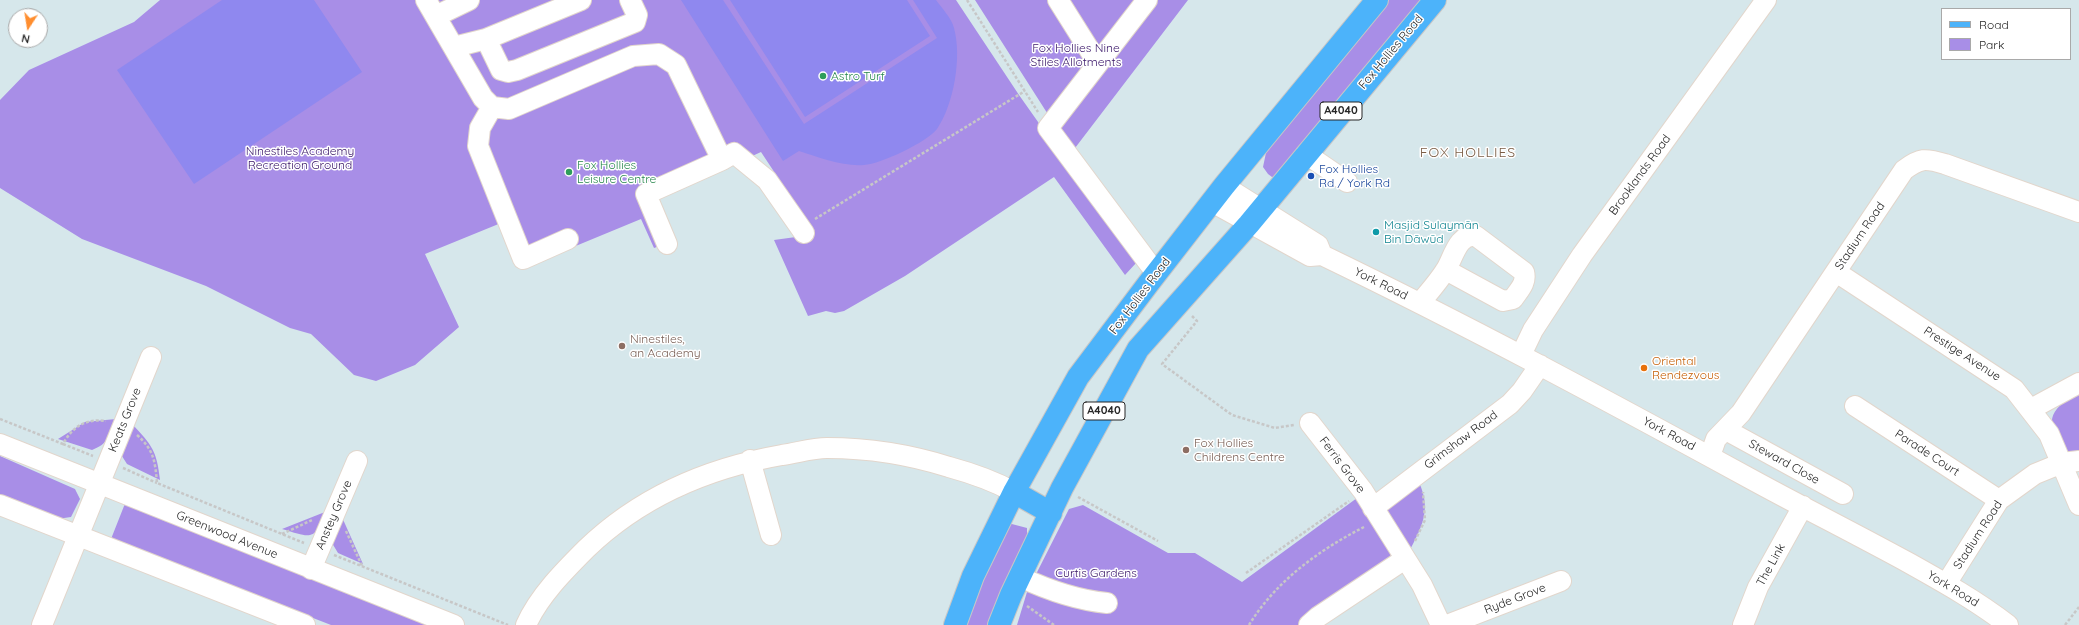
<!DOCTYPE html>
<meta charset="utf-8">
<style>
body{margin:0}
#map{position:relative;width:2079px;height:625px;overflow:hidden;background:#d6e7eb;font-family:Quicksand,sans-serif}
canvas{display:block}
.legend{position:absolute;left:1941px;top:8px;width:130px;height:52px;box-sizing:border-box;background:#fff;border:1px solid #a9a9a9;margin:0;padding:5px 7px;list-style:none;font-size:12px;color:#272727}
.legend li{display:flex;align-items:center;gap:8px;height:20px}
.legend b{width:20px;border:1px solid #a9a9a9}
.north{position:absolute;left:8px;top:8px;width:40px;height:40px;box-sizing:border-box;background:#fff;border:1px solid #a9a9a9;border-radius:50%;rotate:192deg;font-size:11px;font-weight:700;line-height:16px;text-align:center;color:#272727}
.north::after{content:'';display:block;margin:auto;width:14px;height:18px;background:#ff8e2f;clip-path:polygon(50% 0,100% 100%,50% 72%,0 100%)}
</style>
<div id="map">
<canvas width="2079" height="625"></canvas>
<ul class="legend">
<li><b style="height:5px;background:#4cb3fa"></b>Road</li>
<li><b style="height:11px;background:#a88ee7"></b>Park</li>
</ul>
<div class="north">N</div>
</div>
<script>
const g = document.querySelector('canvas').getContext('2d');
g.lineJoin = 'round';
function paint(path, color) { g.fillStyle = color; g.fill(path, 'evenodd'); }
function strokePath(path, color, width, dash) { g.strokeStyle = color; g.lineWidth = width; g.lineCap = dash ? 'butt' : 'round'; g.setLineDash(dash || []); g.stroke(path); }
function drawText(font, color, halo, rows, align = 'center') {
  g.font = font + ' Quicksand,sans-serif'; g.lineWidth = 3; g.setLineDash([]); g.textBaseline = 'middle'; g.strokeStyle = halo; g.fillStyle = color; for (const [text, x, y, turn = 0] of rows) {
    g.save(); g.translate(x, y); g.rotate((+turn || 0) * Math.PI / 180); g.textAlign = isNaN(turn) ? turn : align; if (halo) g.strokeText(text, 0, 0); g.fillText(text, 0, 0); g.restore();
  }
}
const green = new Path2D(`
 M 160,0 L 956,0 L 1019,95 L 1137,262 L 1125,275 L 1054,177 L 905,276 L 844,311 L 835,313 L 826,311 L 808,316 L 774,240 L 796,237 L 812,229 L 761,152 L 658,199 L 676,240 L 654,248 L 641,219 L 520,269 L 506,231 L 501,223 L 425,254 L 459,327 L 415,365 L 376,381 L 354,375 L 311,334 L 290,328 L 206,286 L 82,239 L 0,188 L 0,100 L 29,70 L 134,22 Z
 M 975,0 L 1188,0 L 1072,152 Z
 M 1386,0 L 1424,0 L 1276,176 L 1272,177 L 1268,174 L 1263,167 L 1267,148 Z
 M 2079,391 L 2079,453 L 2069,453 C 2043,422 2047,412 2079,391 Z
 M 116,419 C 111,435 108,444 92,450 L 58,439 L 85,422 Z
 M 132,424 C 152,445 157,451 160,480 L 127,464 L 120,453 Z
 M 0,456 L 75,489 L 80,499 L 71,517 L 57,519 L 0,500 Z
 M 1415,475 C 1435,509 1421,528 1405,559 L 1373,508 Z
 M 1357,498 L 1388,546 L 1391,555 L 1383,567 L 1301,625 L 1017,625 L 1027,592 L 1069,509 L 1083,505 L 1168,553 L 1195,553 L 1242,582 Z
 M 126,501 L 427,625 L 331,625 L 111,539 Z
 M 330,510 C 312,540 315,539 282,529 Z
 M 341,515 L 363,564 L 338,553 L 332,543 Z
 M 1008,523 L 1027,528 L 1027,540 L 989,625 L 964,625 L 983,576 Z`);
const pitch = new Path2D(`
 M 222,0 L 314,0 L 362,72 L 194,184 L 117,70 Z
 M 681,0 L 723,0 L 804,124 L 937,38 L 913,0 L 936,0 C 942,8 952,19 954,28 C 962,57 954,104 937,129 C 927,142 881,164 864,165 C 844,167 818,157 799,151 L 783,161 Z
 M 730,0 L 907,0 L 930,36 L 805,117 Z`);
const path = new Path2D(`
 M 967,0 L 1038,112
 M 815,219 L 1025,91
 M 1192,316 L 1197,321 L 1162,364 L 1232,415 L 1275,428 L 1294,425
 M 0,419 L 63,444 C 72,427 86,418 106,421
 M 137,435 C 154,450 155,461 157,483 L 304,543
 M 63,444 L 93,456
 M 123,468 L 157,483
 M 1078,497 L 1158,541
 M 346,531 L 362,566
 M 282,534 L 312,520
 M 1415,541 L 1425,520 L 1423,492
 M 334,555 L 508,625
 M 1246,573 L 1349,501
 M 1027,606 L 1054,625
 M 1249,625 C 1276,581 1319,550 1364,527
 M 2065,625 L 2079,607`);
const minor = new Path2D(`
 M 426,0 L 483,98 L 492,107 L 509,109 L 633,56 L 659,54 L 676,65 L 722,160 L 646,194 L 667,244
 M 1058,0 L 1097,62
 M 1147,0 L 1048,128 L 1156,273
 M 436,16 L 469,0
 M 486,39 L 501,70 L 508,72 L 517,70 L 635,22 L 637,15 L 630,0
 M 454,47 L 486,39 L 581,0
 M 492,107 L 480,128 L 478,146 L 523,259 L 568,239
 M 1306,154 L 1347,182
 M 722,160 L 734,153 L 767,180 L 804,233
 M 1224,186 L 1318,245 L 1322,255
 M 1212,202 L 1310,256 L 1322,255 C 1467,325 1608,401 1749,478 C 1802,507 1856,534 1909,563 C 1943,582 1977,601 2008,625
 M 1836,272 L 2014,389 L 2049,434 L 2079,505
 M 1420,303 C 1429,292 1438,282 1445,271 C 1453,260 1457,233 1476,236 L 1524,272 C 1527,283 1519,290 1513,299 L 1503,301 L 1446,270
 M 1521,355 L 1533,330 L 1582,255 L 1766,0
 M 1855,406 L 1999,500
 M 2031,409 L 2079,383
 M 1310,423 L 1363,491 L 1422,585 L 1441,625
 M 1726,430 L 1843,494
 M 0,444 L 454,625
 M 1710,456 L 1716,439 L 1741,413 L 1904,170 C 1920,158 1925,158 1945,164 L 2079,212
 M 750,460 L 771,535
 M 0,505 L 305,625
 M 1373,508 L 1510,404 L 1522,391 L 1540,365
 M 311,569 L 357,461
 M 1020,577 C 1048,590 1076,600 1107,603
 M 1946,584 L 1999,500 L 2035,474 L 2062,463 L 2079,461
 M 42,625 L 151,357
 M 526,625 C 539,596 564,571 586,549 C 641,496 707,468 782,455 C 797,453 812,448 827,448 C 870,448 908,454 949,467 C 971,473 994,481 1014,492
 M 1309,625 L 1318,617 L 1405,559
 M 1447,625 L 1561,581
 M 1743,625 L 1758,587 L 1803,506`);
const major = new Path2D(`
 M 1014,492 L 1051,513
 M 955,625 L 973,576 L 1014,492 L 1078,377 L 1148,284 L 1224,186 L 1377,0
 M 999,625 L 1011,595 L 1062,488 L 1138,349 L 1249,224 L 1435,0`);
const markers = [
 [823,76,4,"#2e9e5b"],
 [569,172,4,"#2e9e5b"],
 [1311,176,4,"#1a4fb4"],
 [1376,232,4,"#0f9aa8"],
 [622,346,4,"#8d6e63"],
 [1644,368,4,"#e8710a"],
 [1186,450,4,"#8d6e63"]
];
const shields = [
 [1341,111,42],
 [1104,411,42]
];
const shieldNames = [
 ["A4040",1341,111],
 ["A4040",1104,411]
];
const parkNames = [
 ["Fox Hollies Nine",1076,48],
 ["Stiles Allotments",1076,62],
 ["Ninestiles Academy",300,151],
 ["Recreation Ground",300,165],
 ["Curtis Gardens",1096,573]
];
const streetNames = [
 ["Fox Hollies Road",1391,52,-50],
 ["Brooklands Road",1640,175,-54],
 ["Stadium Road",1860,236,-56],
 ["York Road",1381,284,26],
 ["Fox Hollies Road",1140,296,-53],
 ["Prestige Avenue",1962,354,33],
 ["Keats Grove",125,420,-68],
 ["York Road",1669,434,28],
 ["Grimshaw Road",1461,440,-37],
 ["Parade Court",1927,453,33],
 ["Steward Close",1784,462,29],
 ["Ferris Grove",1342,465,53],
 ["Anstey Grove",334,515,-67],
 ["Greenwood Avenue",227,535,22],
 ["Stadium Road",1978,535,-57],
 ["The Link",1771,565,-61],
 ["York Road",1953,589,31],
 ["Ryde Grove",1515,599,-21]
];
const leisureNames = [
 ["Astro Turf",831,76],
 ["Fox Hollies",577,165],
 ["Leisure Centre",577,179]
];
const transitNames = [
 ["Fox Hollies",1319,169],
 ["Rd / York Rd",1319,183]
];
const cultureNames = [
 ["Masjid Sulaymān",1384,225],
 ["Bin Dāwūd",1384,239]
];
const educationNames = [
 ["Ninestiles,",630,339],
 ["an Academy",630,353],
 ["Fox Hollies",1194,443],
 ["Childrens Centre",1194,457]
];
const foodNames = [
 ["Oriental",1652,361],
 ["Rendezvous",1652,375]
];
const quarterNames = [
 ["FOX HOLLIES",1468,153]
];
paint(green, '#a88ee7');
paint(pitch, '#8f88ef');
strokePath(minor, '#e2d6cc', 22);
strokePath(major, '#c7c7c7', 24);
strokePath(path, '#c7c7c7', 2.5, [3, 2]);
strokePath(minor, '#fff', 20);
strokePath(major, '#4cb3fa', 22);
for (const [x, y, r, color] of markers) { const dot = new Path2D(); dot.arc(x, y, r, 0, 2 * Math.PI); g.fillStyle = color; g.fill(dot); strokePath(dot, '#fff', 1.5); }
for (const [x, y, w] of shields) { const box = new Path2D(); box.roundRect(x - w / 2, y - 9, w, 18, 3); g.fillStyle = '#fff'; g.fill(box); strokePath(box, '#272727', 1); }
drawText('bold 11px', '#272727', null, shieldNames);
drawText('12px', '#381467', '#fff', parkNames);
drawText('12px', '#272727', '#fff', streetNames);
drawText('12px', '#27864d', '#fff', leisureNames, 'left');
drawText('12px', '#164399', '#fff', transitNames, 'left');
drawText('12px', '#0d838f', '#fff', cultureNames, 'left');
drawText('12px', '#785e54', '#fff', educationNames, 'left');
drawText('12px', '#c56008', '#fff', foodNames, 'left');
g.letterSpacing = '1px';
drawText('14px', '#7a5d45', '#fff', quarterNames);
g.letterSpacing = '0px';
</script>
